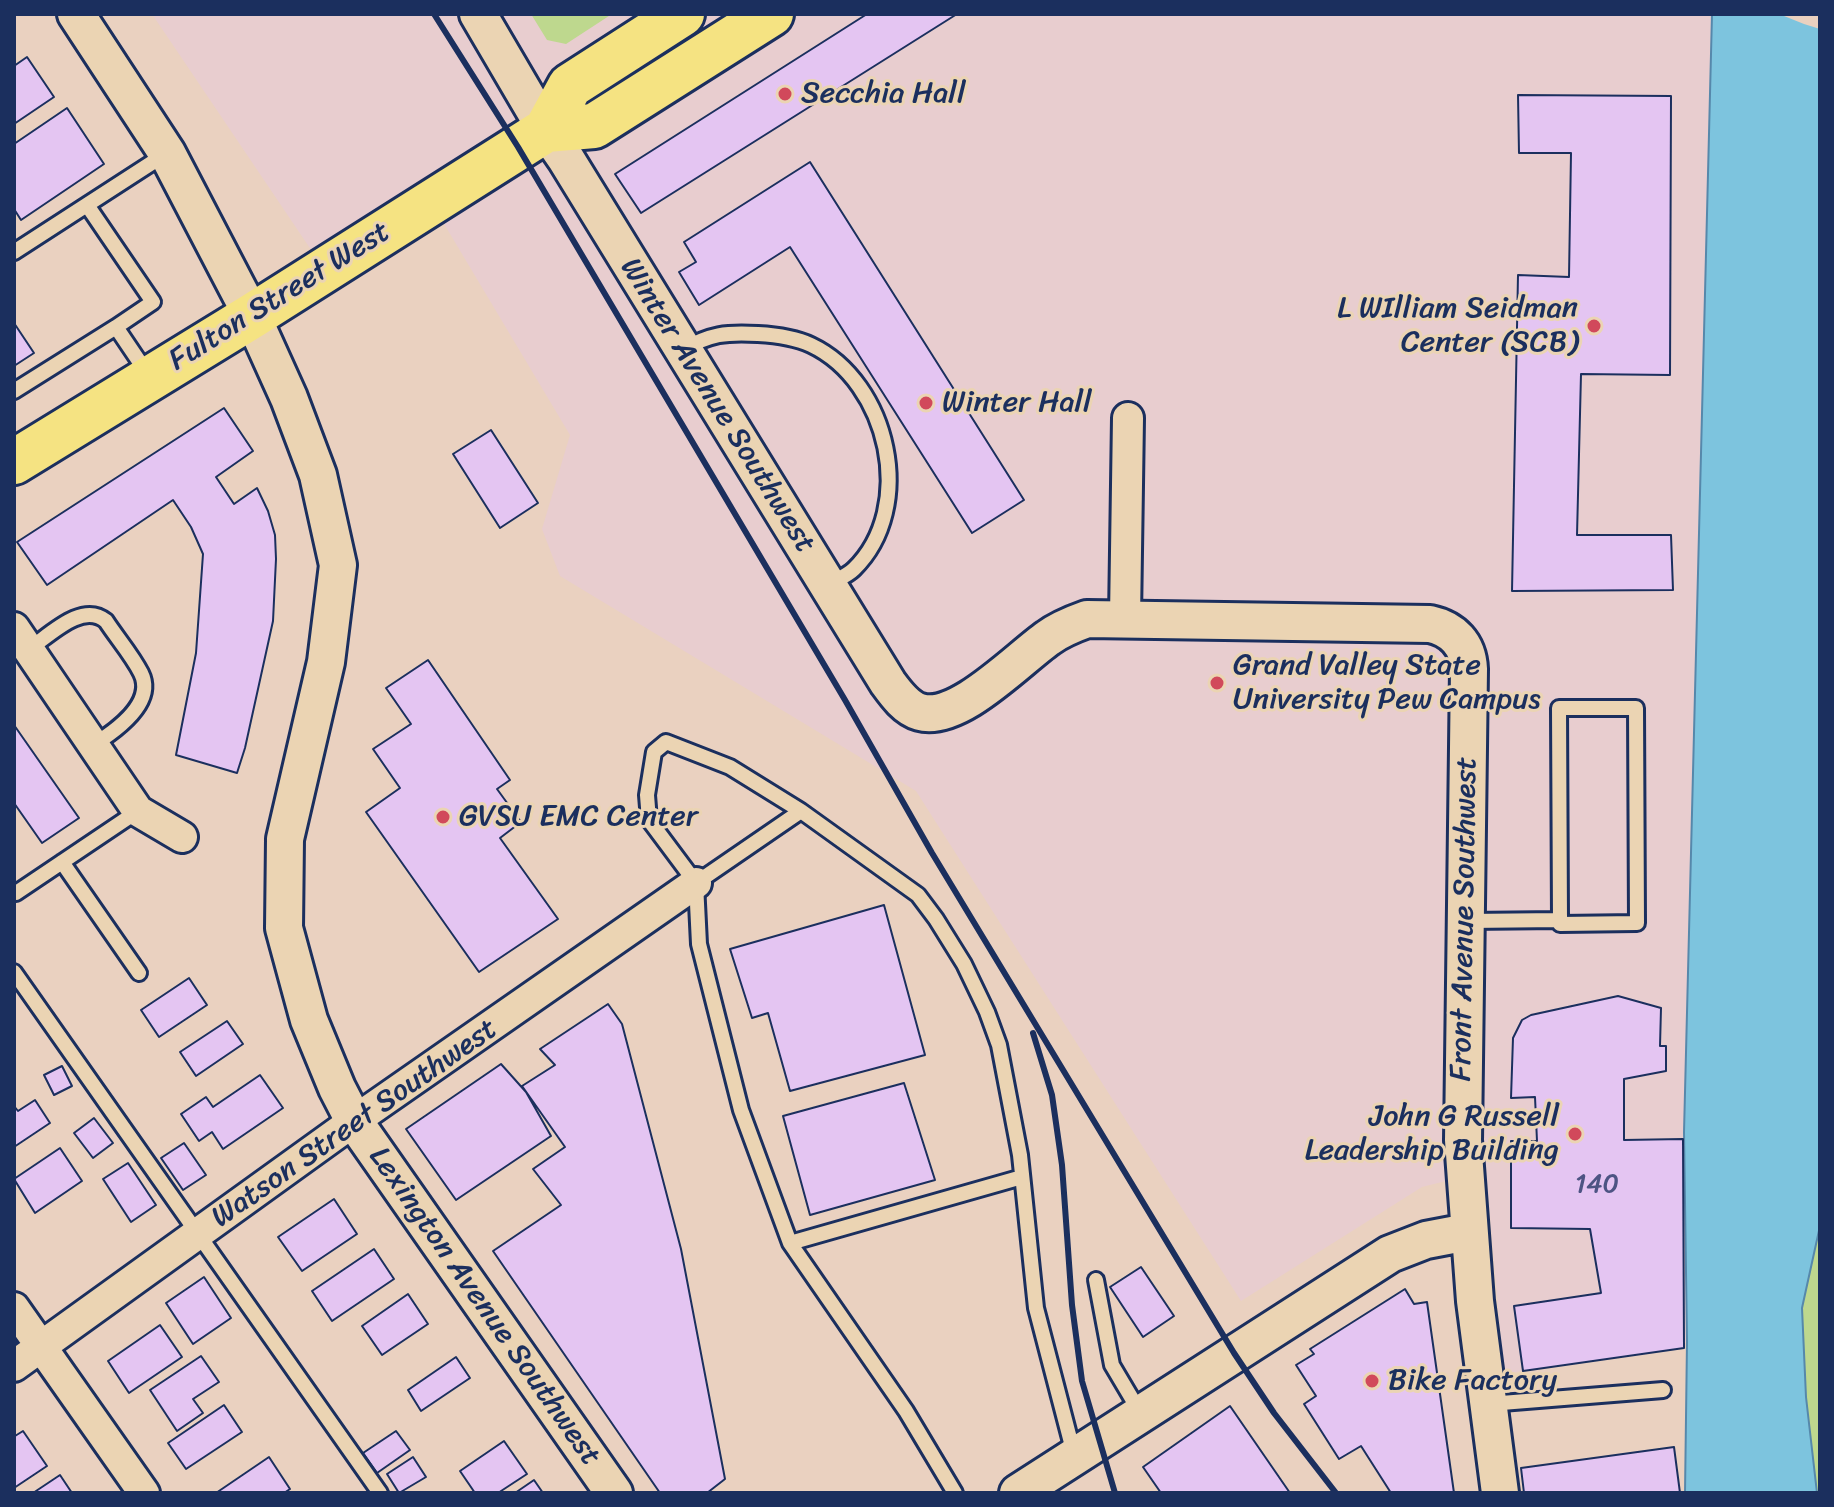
<!DOCTYPE html>
<style>
body{margin:0}
#map{position:relative;width:1834px;height:1507px;overflow:hidden;background:#ead1c0;font-family:Sriracha,sans-serif}
canvas{display:block}
.frame{position:absolute;inset:0;border:16px solid #1b2f5e;pointer-events:none}
</style>
<div id="map">
<canvas width="1834" height="1507"></canvas>
<div class="frame"></div>
</div>
<script>
const g = document.querySelector('canvas').getContext('2d');
g.lineJoin = 'round';
function paint(path, color) { g.fillStyle = color; g.fill(path, 'evenodd'); }
function strokePath(path, color, width, dash) { g.strokeStyle = color; g.lineWidth = width; g.lineCap = dash ? 'butt' : 'round'; g.setLineDash(dash || []); g.stroke(path); }
function drawText(font, color, halo, rows, align = 'center') {
  g.font = font + ' Sriracha,sans-serif'; g.lineWidth = 6; g.setLineDash([]); g.textBaseline = 'middle'; g.strokeStyle = halo; g.fillStyle = color; for (const [text, x, y, turn = 0] of rows) {
    g.save(); g.translate(x, y); g.rotate((+turn || 0) * Math.PI / 180); g.textAlign = isNaN(turn) ? turn : align; if (halo) g.strokeText(text, 0, 0); g.fillText(text, 0, 0); g.restore();
  }
}
const built = new Path2D(`
 M 152,14 L 1712,14 L 1684,1132 L 1687,1342 L 1504,1374 L 1486,1171 L 1422,1187 L 1241,1301 L 916,791 L 560,576 L 542,529 L 570,435 L 431,202 L 324,269 Z`);
const green = new Path2D(`
 M 531,14 L 612,14 L 566,44 L 547,40 Z
 M 1820,1226 L 1820,1493 L 1817,1493 L 1806,1397 L 1802,1308 Z`);
const water = new Path2D(`
 M 1712,14 L 1820,14 L 1820,1226 L 1802,1308 L 1806,1397 L 1817,1493 L 1685,1493 L 1687,1342 L 1684,1132 Z`);
const pier = new Path2D(`
 M 1779,14 L 1820,14 L 1820,29 L 1804,24 Z`);
const building = new Path2D(`
 M 867,14 L 957,14 L 641,213 L 615,174 Z
 M 27,57 L 54,97 L 14,124 L 14,66 Z
 M 1518,95 L 1671,96 L 1670,375 L 1581,374 L 1577,535 L 1671,535 L 1673,590 L 1512,591 L 1518,275 L 1569,277 L 1571,153 L 1519,153 Z
 M 67,108 L 104,164 L 21,220 L 14,209 L 14,144 Z
 M 810,162 L 1024,500 L 972,533 L 790,247 L 699,305 L 679,272 L 696,262 L 684,242 Z
 M 14,323 L 34,353 L 14,366 Z
 M 224,408 L 253,451 L 216,477 L 234,504 L 257,488 L 268,511 L 275,535 L 276,559 L 273,621 L 245,748 L 237,773 L 176,755 L 196,653 L 203,554 L 191,527 L 173,500 L 47,585 L 17,542 Z
 M 491,430 L 538,503 L 500,528 L 453,454 Z
 M 428,660 L 510,780 L 497,789 L 521,822 L 500,838 L 558,919 L 479,972 L 366,812 L 400,788 L 373,749 L 411,724 L 386,688 Z
 M 14,725 L 79,818 L 42,843 L 14,803 Z
 M 884,905 L 925,1055 L 790,1091 L 768,1013 L 752,1018 L 730,949 Z
 M 189,978 L 207,1005 L 159,1037 L 141,1010 Z
 M 1618,996 L 1661,1008 L 1660,1046 L 1666,1046 L 1666,1071 L 1624,1079 L 1624,1140 L 1683,1139 L 1684,1348 L 1523,1371 L 1514,1306 L 1601,1293 L 1590,1229 L 1511,1228 L 1511,1141 L 1537,1141 L 1535,1097 L 1511,1098 L 1513,1038 L 1522,1020 L 1531,1015 Z
 M 608,1004 L 622,1024 L 681,1249 L 725,1479 L 707,1493 L 660,1493 L 493,1251 L 561,1205 L 533,1169 L 565,1147 L 522,1086 L 555,1065 L 540,1049 Z
 M 227,1021 L 243,1044 L 196,1076 L 180,1052 Z
 M 501,1064 L 526,1092 L 551,1136 L 456,1200 L 406,1129 Z
 M 62,1066 L 72,1086 L 54,1095 L 44,1075 Z
 M 260,1075 L 283,1108 L 223,1149 L 212,1132 L 199,1141 L 181,1114 L 206,1097 L 213,1107 Z
 M 904,1083 L 935,1180 L 810,1215 L 783,1116 Z
 M 35,1100 L 50,1123 L 14,1147 L 14,1106 L 18,1111 Z
 M 94,1118 L 113,1143 L 93,1158 L 74,1133 Z
 M 184,1143 L 206,1175 L 183,1190 L 161,1158 Z
 M 60,1148 L 82,1181 L 35,1213 L 14,1179 Z
 M 128,1163 L 156,1205 L 131,1222 L 103,1179 Z
 M 334,1199 L 357,1234 L 302,1271 L 278,1237 Z
 M 374,1249 L 394,1279 L 332,1321 L 312,1291 Z
 M 1141,1267 L 1174,1316 L 1143,1337 L 1110,1287 Z
 M 204,1277 L 231,1318 L 193,1344 L 166,1303 Z
 M 1405,1289 L 1414,1304 L 1427,1302 L 1454,1493 L 1391,1493 L 1361,1446 L 1339,1459 L 1304,1404 L 1316,1396 L 1296,1365 L 1314,1354 L 1310,1349 Z
 M 408,1294 L 428,1324 L 382,1355 L 362,1326 Z
 M 160,1325 L 182,1357 L 129,1393 L 108,1361 Z
 M 201,1356 L 219,1382 L 193,1399 L 203,1413 L 177,1431 L 150,1390 Z
 M 456,1357 L 470,1378 L 421,1411 L 408,1390 Z
 M 224,1405 L 242,1432 L 186,1469 L 168,1443 Z
 M 1230,1406 L 1290,1493 L 1161,1493 L 1143,1467 Z
 M 23,1431 L 47,1466 L 14,1488 L 14,1434 L 15,1436 Z
 M 396,1431 L 410,1450 L 377,1473 L 363,1453 Z
 M 504,1441 L 527,1474 L 498,1493 L 475,1493 L 460,1471 Z
 M 1674,1447 L 1680,1493 L 1524,1493 L 1521,1468 Z
 M 269,1457 L 290,1489 L 284,1493 L 216,1493 Z
 M 413,1457 L 426,1477 L 399,1493 L 387,1474 Z
 M 60,1475 L 72,1493 L 33,1493 Z
 M 534,1480 L 543,1493 L 515,1493 Z`);
const service = new Path2D(`
 M 87,205 L 153,302 L 116,327
 M 14,252 L 167,153
 M 682,350 C 710,334 726,332 758,334 C 776,335 794,337 811,345 C 889,382 917,507 854,569 C 847,576 836,580 828,585
 M 14,391 L 116,327 L 147,373
 M 29,649 C 49,636 82,601 106,621 C 117,638 132,655 141,673 C 156,703 114,732 93,745
 M 801,811 L 730,767 L 666,742 L 654,752 L 647,795 L 649,820 L 696,883 L 699,944 L 741,1110 L 790,1243 L 906,1411 L 955,1493
 M 62,862 L 139,973
 M 696,883 L 801,811 L 918,895 L 936,919 L 964,964 L 987,1012 L 999,1045 L 1020,1155 L 1036,1308 L 1074,1454
 M 16,893 L 138,811
 M 1468,921 L 1560,920 L 1560,924 L 1637,923 L 1636,708 L 1559,708 L 1560,920
 M 14,972 L 380,1493
 M 790,1243 L 1022,1177
 M 1096,1280 L 1112,1365 L 1141,1414
 M 1489,1404 L 1663,1390`);
const minor = new Path2D(`
 M 1125,618 L 1128,418
 M 14,628 L 138,811 L 182,837
 M 14,1308 L 144,1493
 M 14,1366 L 354,1121 L 696,883`);
const tertiary = new Path2D(`
 M 76,14 L 167,153 L 252,316 L 289,398 L 318,475 L 338,565 L 326,662 L 285,839 L 284,928 L 309,1020 L 337,1088 L 354,1121 L 614,1493
 M 478,14 L 546,130 L 566,159 L 888,683 C 896,694 906,708 920,712 C 958,723 1018,659 1048,638 C 1060,629 1073,624 1087,619 L 1430,624 C 1453,629 1468,644 1469,669 L 1463,1140 L 1475,1301 L 1500,1493
 M 1018,1493 L 1390,1254 L 1426,1240 L 1468,1232`);
const primary = new Path2D(`
 M 546,130 L 570,86 L 682,14
 M 14,462 L 252,316 L 546,130 L 594,126 L 771,14`);
const rail = new Path2D(`
 M 434,14 L 518,147 L 845,700 L 932,853 L 1234,1353 L 1274,1413 L 1336,1493
 M 1033,1033 L 1052,1095 L 1062,1165 L 1072,1305 L 1082,1381 L 1115,1493`);
const markers = [
 [785,94,8,"#d1495b"],
 [1594,326,8,"#d1495b"],
 [926,403,8,"#d1495b"],
 [1217,683,8,"#d1495b"],
 [443,817,8,"#d1495b"],
 [1575,1134,8,"#d1495b"],
 [1372,1381,8,"#d1495b"]
];
const numberNames = [
 ["140",1597,1185]
];
const poiNames = [
 ["Secchia Hall",801,94],
 ["L WIlliam Seidman",1578,309,"right"],
 ["Center (SCB)",1578,343,"right"],
 ["Winter Hall",942,403],
 ["Grand Valley State",1233,666],
 ["University Pew Campus",1233,700],
 ["GVSU EMC Center",459,817],
 ["John G Russell",1559,1117,"right"],
 ["Leadership Building",1559,1151,"right"],
 ["Bike Factory",1388,1381]
];
const streetNames = [
 ["Fulton Street West",280,297,-32],
 ["Winter Avenue Southwest",717,406,58],
 ["Front Avenue Southwest",1465,919,-89],
 ["Watson Street Southwest",355,1124,-35],
 ["Lexington Avenue Southwest",484,1307,55]
];
paint(built, '#e8cdcf');
paint(green, '#bed88e');
paint(water, '#7dc4de');
strokePath(water, '#5688ab', 2);
paint(pier, '#ead1c0');
paint(building, '#e4c5f2');
strokePath(building, '#1b2f5e', 2);
strokePath(service, '#1b2f5e', 20);
strokePath(minor, '#1b2f5e', 36);
strokePath(tertiary, '#1b2f5e', 42);
strokePath(primary, '#1b2f5e', 50);
strokePath(service, '#ebd4b3', 14);
strokePath(minor, '#ebd4b3', 30);
strokePath(tertiary, '#ebd4b3', 36);
strokePath(primary, '#f5e382', 44);
strokePath(rail, '#1b2f5e', 6);
for (const [x, y, r, color] of markers) { const dot = new Path2D(); dot.arc(x, y, r, 0, 2 * Math.PI); g.fillStyle = color; g.fill(dot); strokePath(dot, '#ebd4b3', 3); }
drawText('26px', '#4d5483', null, numberNames);
drawText('30px', '#1b2f5e', '#ebd4b3', poiNames, 'left');
drawText('30px', '#1b2f5e', '#ebd4b3', streetNames);
</script>
